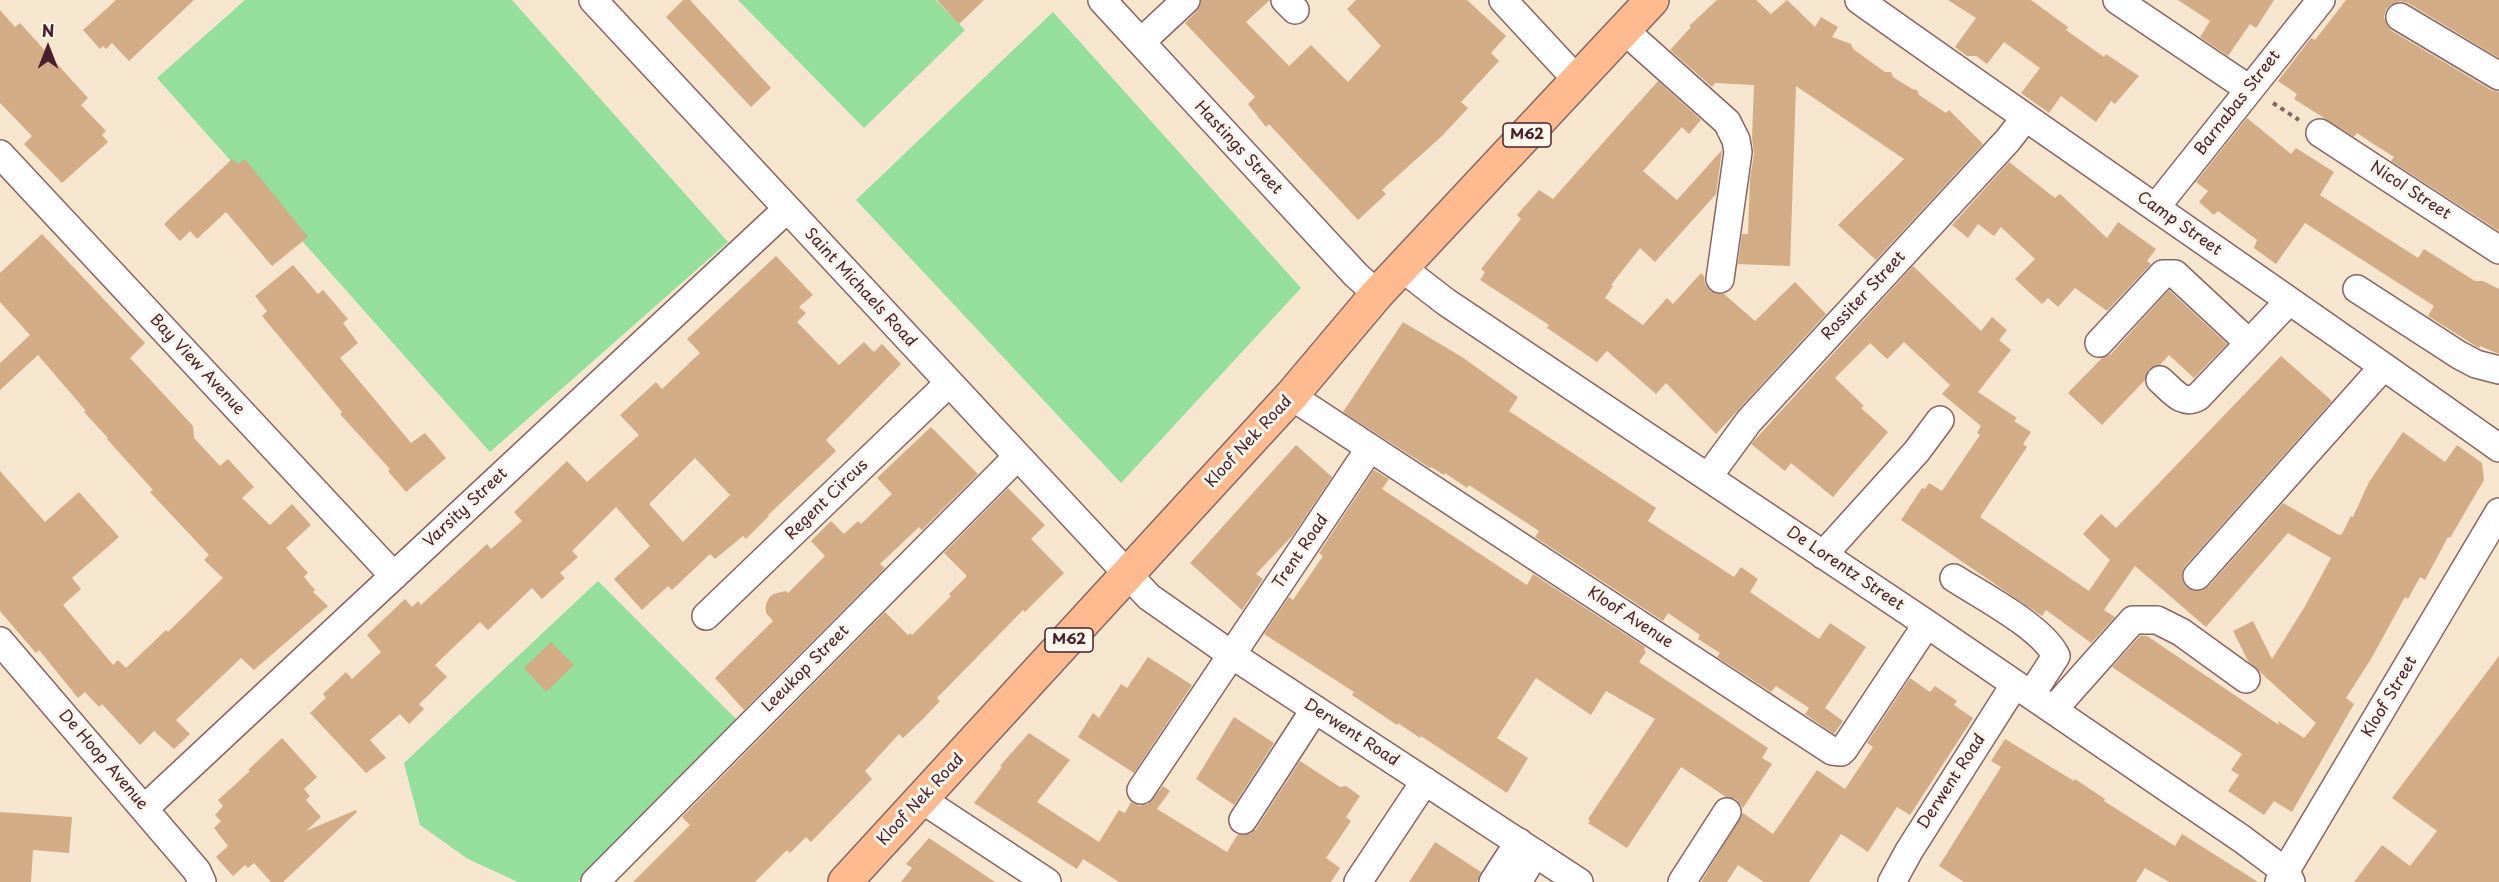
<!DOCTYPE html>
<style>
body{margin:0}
#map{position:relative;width:2499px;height:882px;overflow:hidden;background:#f6e6ce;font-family:"Playpen Sans",sans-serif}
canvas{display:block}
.north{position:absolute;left:18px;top:18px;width:60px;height:60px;-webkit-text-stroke:4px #fbf7ec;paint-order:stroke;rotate:0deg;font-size:16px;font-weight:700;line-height:24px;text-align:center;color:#4a1f2b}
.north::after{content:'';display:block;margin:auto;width:21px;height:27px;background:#4a1f2b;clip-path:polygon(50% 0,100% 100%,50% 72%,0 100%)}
</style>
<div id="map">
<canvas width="2499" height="882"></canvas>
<div class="north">N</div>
</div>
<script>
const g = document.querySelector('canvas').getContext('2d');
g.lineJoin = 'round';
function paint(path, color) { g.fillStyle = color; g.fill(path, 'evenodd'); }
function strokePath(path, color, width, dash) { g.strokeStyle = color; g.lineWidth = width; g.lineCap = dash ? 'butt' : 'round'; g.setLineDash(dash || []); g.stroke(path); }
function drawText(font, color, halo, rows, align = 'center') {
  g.font = font + ' "Playpen Sans",sans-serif'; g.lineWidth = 6; g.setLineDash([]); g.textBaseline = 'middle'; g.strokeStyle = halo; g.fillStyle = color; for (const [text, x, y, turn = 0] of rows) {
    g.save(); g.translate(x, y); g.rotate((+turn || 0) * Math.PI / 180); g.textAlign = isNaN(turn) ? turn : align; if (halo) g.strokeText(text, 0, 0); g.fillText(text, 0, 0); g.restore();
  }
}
const green = new Path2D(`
 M 245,0 L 512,0 L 728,242 L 490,452 L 157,78 Z
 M 738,0 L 936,0 L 965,30 L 864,128 Z
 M 1053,12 L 1301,288 L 1121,483 L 856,200 Z
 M 598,581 L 737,720 L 578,882 L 518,882 L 468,859 L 420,825 L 404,763 Z`);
const building = new Path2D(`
 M 116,0 L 194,0 L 129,61 L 112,43 L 106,49 L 103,46 L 100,49 L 83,30 Z
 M 683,0 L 690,0 L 771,88 L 751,107 L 666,17 Z
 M 937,0 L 984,0 L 959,24 Z
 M 1201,0 L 1270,0 L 1246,22 L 1289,66 L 1311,45 L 1348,82 L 1381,46 L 1347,9 L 1356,0 L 1467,0 L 1506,36 L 1491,53 L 1499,61 L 1461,102 L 1468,108 L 1442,136 L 1382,190 L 1386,194 L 1358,220 L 1269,124 L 1266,127 L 1248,104 L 1255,97 L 1185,23 L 1197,11 Z
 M 1717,0 L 1756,0 L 1771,14 L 1787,0 L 1815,27 L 1821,17 L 1838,27 L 1832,37 L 1851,44 L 1853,49 L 1885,72 L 1891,72 L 1893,77 L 1912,89 L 1917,90 L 1919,95 L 1946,113 L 1949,110 L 1983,144 L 1876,260 L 1838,225 L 1904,159 L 1796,86 L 1790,266 L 1738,264 L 1742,234 L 1748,234 L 1750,179 L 1754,154 L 1752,138 L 1754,85 L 1715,83 L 1712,87 L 1670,50 L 1691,27 L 1689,26 Z
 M 1948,0 L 2031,0 L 2068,27 L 2066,30 L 2104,57 L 2106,54 L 2139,76 L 2115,104 L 2111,101 L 2096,122 L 2061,96 L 2049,113 L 2021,93 L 2040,68 L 2004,42 L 1987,64 L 1976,56 L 1967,56 L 1955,47 L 1976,18 Z
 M 2178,0 L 2274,0 L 2256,28 L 2250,24 L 2228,56 L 2200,37 L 2210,21 Z
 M 2346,0 L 2499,0 L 2499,58 L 2408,3 L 2400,1 L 2392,4 L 2386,9 L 2384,17 L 2387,25 L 2392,31 L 2491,90 L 2499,92 L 2499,231 L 2391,161 L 2394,157 L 2375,145 L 2357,133 L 2354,137 L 2294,99 L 2297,94 L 2278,81 L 2311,38 L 2315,40 Z
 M 0,10 L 15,27 L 20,23 L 88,98 L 81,105 L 106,131 L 102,135 L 108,142 L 62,183 L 24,144 L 32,136 L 0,103 Z
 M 1658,81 L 1701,120 L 1689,134 L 1682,127 L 1643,171 L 1677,200 L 1722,150 L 1716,194 L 1655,262 L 1640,248 L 1611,285 L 1613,286 L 1605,298 L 1643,325 L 1667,298 L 1673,304 L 1701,273 L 1704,276 L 1705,284 L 1710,291 L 1717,294 L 1724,294 L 1755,321 L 1795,282 L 1826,314 L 1716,434 L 1666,383 L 1656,394 L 1607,351 L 1597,362 L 1547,328 L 1549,325 L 1480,280 L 1485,272 L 1481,269 L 1521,219 L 1517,215 L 1539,190 L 1553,199 Z
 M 2247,118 L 2291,154 L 2296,148 L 2334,172 L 2320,195 L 2418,258 L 2424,249 L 2475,281 L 2483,281 L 2499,289 L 2499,354 L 2480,346 L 2479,348 L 2428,316 L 2434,306 L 2305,223 L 2276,264 L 2254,248 L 2257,240 L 2218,211 L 2214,215 L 2199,202 L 2208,191 L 2196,182 Z
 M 232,159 L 239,164 L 245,159 L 308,237 L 272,266 L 226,212 L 197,239 L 190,231 L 180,241 L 164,224 Z
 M 2009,162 L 2055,198 L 2060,194 L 2107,238 L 2118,222 L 2156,249 L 2147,261 L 2151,264 L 2107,311 L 2075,288 L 2058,307 L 2048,298 L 2042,304 L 2015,279 L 2035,259 L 2001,227 L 1994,236 L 1978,224 L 1968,238 L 1952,225 Z
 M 42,234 L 145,343 L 130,358 L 193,426 L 194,438 L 220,466 L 228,459 L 254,487 L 242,498 L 270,525 L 292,504 L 311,525 L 286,548 L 308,573 L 304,577 L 315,590 L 313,592 L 328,606 L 254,670 L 241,658 L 176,720 L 190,734 L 174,749 L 154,731 L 140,745 L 102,704 L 99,707 L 85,692 L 78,698 L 39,650 L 36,653 L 0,611 L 0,471 L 45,522 L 79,492 L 119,537 L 72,578 L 81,589 L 63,605 L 113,665 L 118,660 L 126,668 L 166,630 L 168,632 L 223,578 L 204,560 L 209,555 L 150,492 L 153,490 L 107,439 L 108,438 L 84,412 L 86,411 L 38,355 L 0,390 L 0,363 L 30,335 L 0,302 L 0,273 Z
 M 776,256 L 813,295 L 799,307 L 806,313 L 797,322 L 839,365 L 864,342 L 874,352 L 882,344 L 901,364 L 826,440 L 836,451 L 768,515 L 769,516 L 746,539 L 743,536 L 715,559 L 710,554 L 672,590 L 668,586 L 642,610 L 614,579 L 650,546 L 616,507 L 572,551 L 578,557 L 560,573 L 565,578 L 542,599 L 532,588 L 488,630 L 480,622 L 435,665 L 447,677 L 419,704 L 424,709 L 409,724 L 400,714 L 370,740 L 386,758 L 366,773 L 310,713 L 326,698 L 323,694 L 346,672 L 352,679 L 381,652 L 367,635 L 405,599 L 412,607 L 418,601 L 421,605 L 487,544 L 491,549 L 522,521 L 514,512 L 567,461 L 587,482 L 639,435 L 620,415 L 656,382 L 662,389 L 700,353 L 687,339 ZM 695,458 L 730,495 L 683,542 L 649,504 Z
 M 293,265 L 318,294 L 323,290 L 348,319 L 343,323 L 358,343 L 340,358 L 411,443 L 425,433 L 446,458 L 406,492 L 388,471 L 390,469 L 340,414 L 342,412 L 262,316 L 267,311 L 255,296 Z
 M 1913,266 L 1981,331 L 1992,317 L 2007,330 L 1999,340 L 2011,350 L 1978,392 L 2017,418 L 2014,421 L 2031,432 L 2023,444 L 2027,447 L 1980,517 L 2089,591 L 2110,560 L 2083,534 L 2101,514 L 2116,528 L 2281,356 L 2332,401 L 2185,566 L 2182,572 L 2182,580 L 2187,588 L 2194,591 L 2201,591 L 2209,586 L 2283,503 L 2339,535 L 2342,534 L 2351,516 L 2353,517 L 2369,482 L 2403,432 L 2445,462 L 2457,445 L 2482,463 L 2484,480 L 2450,538 L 2448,537 L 2425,580 L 2420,577 L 2408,599 L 2405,597 L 2371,659 L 2346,698 L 2354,704 L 2292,812 L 2274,801 L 2264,815 L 2228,791 L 2239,775 L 2231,770 L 2242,754 L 2112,667 L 2140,636 L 2147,636 L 2279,725 L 2278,721 L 2304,738 L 2316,723 L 2248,661 L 2233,631 L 2253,621 L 2272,659 L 2304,608 L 2331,558 L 2288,533 L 2206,627 L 2135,566 L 2104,610 L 2115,617 L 2091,643 L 2046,610 L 2042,616 L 1901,520 L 1922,488 L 1925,489 L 1929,483 L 1942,491 L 1980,435 L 1977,433 L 1981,426 L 1942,394 L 1950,385 L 1904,342 L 1887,359 L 1870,343 L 1835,378 L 1864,406 L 1861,408 L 1888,432 L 1833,497 L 1791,463 L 1785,471 L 1751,444 Z
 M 2169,290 L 2227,344 L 2194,378 L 2169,355 L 2160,365 L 2149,369 L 2145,380 L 2102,425 L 2068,393 L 2102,358 L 2111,354 Z
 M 1403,322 L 1462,357 L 1518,397 L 1509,411 L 1656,508 L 1648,521 L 1734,577 L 1741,567 L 1758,579 L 1750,592 L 1819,639 L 1830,623 L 1866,647 L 1825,708 L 1843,721 L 1834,734 L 1805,714 L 1809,708 L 1776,686 L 1771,692 L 1717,657 L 1720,653 L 1698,639 L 1700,635 L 1668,613 L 1663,621 L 1535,537 L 1539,531 L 1469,485 L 1467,488 L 1445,473 L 1444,475 L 1431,467 L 1430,468 L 1343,412 Z
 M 931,427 L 978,474 L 922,530 L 919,527 L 880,564 L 885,568 L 744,710 L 715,678 L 773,621 L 766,613 L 766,604 L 769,598 L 773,594 L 786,591 L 788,593 L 825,556 L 811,541 L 831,521 L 844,534 L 858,521 L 861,524 L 892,494 L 877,478 Z
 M 1296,445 L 1332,477 L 1293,535 L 1256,574 L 1263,579 L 1242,610 L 1190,563 Z
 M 1374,470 L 1389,479 L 1382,489 L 1527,585 L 1533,574 L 1645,647 L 1644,650 L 1646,652 L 1639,662 L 1768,748 L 1762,758 L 1772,764 L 1743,808 L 1736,799 L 1726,797 L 1681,767 L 1627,848 L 1588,823 L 1590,821 L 1588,819 L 1655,719 L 1606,691 L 1591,715 L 1536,678 L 1497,738 L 1528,758 L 1507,793 L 1421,736 L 1420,738 L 1398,723 L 1397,725 L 1352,695 L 1354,692 L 1264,634 L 1289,597 L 1293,600 L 1323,556 L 1319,553 Z
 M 1008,488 L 1045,525 L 1031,539 L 1064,573 L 1025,612 L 1023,610 L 937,698 L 940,701 L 922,720 L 903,738 L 899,734 L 865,771 L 872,779 L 811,842 L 806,837 L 790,853 L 787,850 L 755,882 L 633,882 L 690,825 L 682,817 L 885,612 L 908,635 L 910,633 L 912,635 L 951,596 L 949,594 L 967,576 L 944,553 Z
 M 551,642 L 574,665 L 546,692 L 524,668 Z
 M 2499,656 L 2499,882 L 2354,882 L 2382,845 L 2410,866 L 2437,831 L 2392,798 Z
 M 1148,657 L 1192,685 L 1134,773 L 1078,737 L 1093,713 L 1099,718 L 1121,684 L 1127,688 Z
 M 1910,678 L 1930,692 L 1935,686 L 1957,701 L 1954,705 L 1973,718 L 1910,815 L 1897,807 L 1868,852 L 1841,834 L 1809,882 L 1764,882 L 1738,865 L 1727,882 L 1701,882 L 1743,813 L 1773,834 L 1817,770 L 1845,789 L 1873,747 L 1867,743 Z
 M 1234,717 L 1274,743 L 1234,805 L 1196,779 Z
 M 1029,733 L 1070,760 L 1037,802 L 1099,842 L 1119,810 L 1125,813 L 1131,802 L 1139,806 L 1148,804 L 1163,786 L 1170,791 L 1157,809 L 1227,852 L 1238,834 L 1250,834 L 1256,829 L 1300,761 L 1340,787 L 1346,786 L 1360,796 L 1346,817 L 1351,821 L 1326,858 L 1340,868 L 1331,882 L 1119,882 L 1083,859 L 1077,869 L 974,803 L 1002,767 L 1000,766 Z
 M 282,738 L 317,777 L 304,789 L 310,796 L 306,800 L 321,817 L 306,831 L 356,810 L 357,812 L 283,882 L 271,882 L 254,863 L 248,868 L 245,865 L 233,876 L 216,857 L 228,846 L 214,828 L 221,821 L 215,815 L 223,806 L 218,800 L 250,771 L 248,770 Z
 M 2005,739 L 2074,781 L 2075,779 L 2105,799 L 2104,801 L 2175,846 L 2182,834 L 2258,882 L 2169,882 L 2145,868 L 2136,882 L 1964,882 L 1939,866 L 2001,767 L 1991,761 Z
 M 0,812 L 72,817 L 69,853 L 33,850 L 31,882 L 0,882 Z
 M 929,838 L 995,882 L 901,882 L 912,868 L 906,864 Z
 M 1435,842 L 1481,872 L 1477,882 L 1409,882 Z`);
const path = new Path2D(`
 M 2273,103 L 2299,120`);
const minor = new Path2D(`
 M 593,0 L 1149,597 L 1232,655 L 1579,882
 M 1102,0 L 1356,275 L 1377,294
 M 1285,0 L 1295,10
 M 1503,0 L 1578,81
 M 1859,0 C 2071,151 2287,297 2499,448
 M 2117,0 L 2249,89
 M 2400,17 L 2499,76
 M 1624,30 L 1727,122 L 1736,140 L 1738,152 L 1720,279
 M 1141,42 L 1186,0
 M 2320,133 L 2499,250
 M 0,154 L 394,576
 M 2156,207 L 2321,0
 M 1402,268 L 1446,302 L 1927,624 L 2242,839 L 2286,872 L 2291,882
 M 2357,289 L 2459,355 L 2476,364 L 2499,370
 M 2099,343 L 2163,274 L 2175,274 L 2249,343
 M 2160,380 C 2172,390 2182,406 2198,397 L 2289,301
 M 1291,396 L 1832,751 L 1841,752 L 1844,749 L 1927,624
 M 1708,477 L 1749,421 L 2008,140 L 2025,118
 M 1823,555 L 1917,451 L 1940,420
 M 2197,576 L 2383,367
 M 1954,578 C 1982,596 2042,627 2056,656 L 2031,695
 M 706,616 L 949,383
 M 0,641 L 197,871 L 202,882
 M 2053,710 L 2133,620 L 2157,620 L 2181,632 L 2246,679
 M 1141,790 L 1370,448
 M 921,799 L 1047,882
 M 145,808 L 787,209
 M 1243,820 L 1315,709
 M 595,882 L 1017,457
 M 1358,882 L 1425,781
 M 1493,882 L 1519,842
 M 1518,882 L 1535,853
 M 1682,882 L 1727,812
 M 1892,882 L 1909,851 L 2015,684
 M 2279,882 L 2499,512`);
const major = new Path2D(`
 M 845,882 L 1291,396 L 1377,294 L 1652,0`);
const shields = [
 [1527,135,48],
 [1069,640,48]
];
const shieldNames = [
 ["M62",1527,135],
 ["M62",1069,640]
];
const streetNames = [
 ["Barnabas Street",2238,103,-52],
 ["Hastings Street",1238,148,47],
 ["Nicol Street",2410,191,33],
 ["Camp Street",2179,224,35],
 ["Saint Michaels Road",860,288,47],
 ["Rossiter Street",1864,296,-47],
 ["Bay View Avenue",197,365,47],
 ["Kloof Nek Road",1249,442,-47],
 ["Regent Circus",827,500,-44],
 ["Varsity Street",466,508,-43],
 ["Trent Road",1301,552,-56],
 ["De Lorentz Street",1845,569,34],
 ["Kloof Avenue",1630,618,33],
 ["Leeukop Street",806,669,-45],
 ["Kloof Street",2390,697,-59],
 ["Derwent Road",1351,733,33],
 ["De Hoop Avenue",103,760,49],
 ["Derwent Road",1952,782,-57],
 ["Kloof Nek Road",921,800,-47]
];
paint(green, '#93df9b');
paint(building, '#d2ac85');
strokePath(minor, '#866564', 30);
strokePath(major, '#866564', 36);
strokePath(path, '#866564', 4, [4.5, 4.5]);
strokePath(minor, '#fff', 27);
strokePath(major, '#fcba8e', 33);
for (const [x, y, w] of shields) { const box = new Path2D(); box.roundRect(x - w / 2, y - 12, w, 24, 4.5); g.fillStyle = '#fbf7ec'; g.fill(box); strokePath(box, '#4a1f2b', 1.5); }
drawText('bold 15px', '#4a1f2b', null, shieldNames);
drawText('16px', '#4a1f2b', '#fbf7ec', streetNames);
</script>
